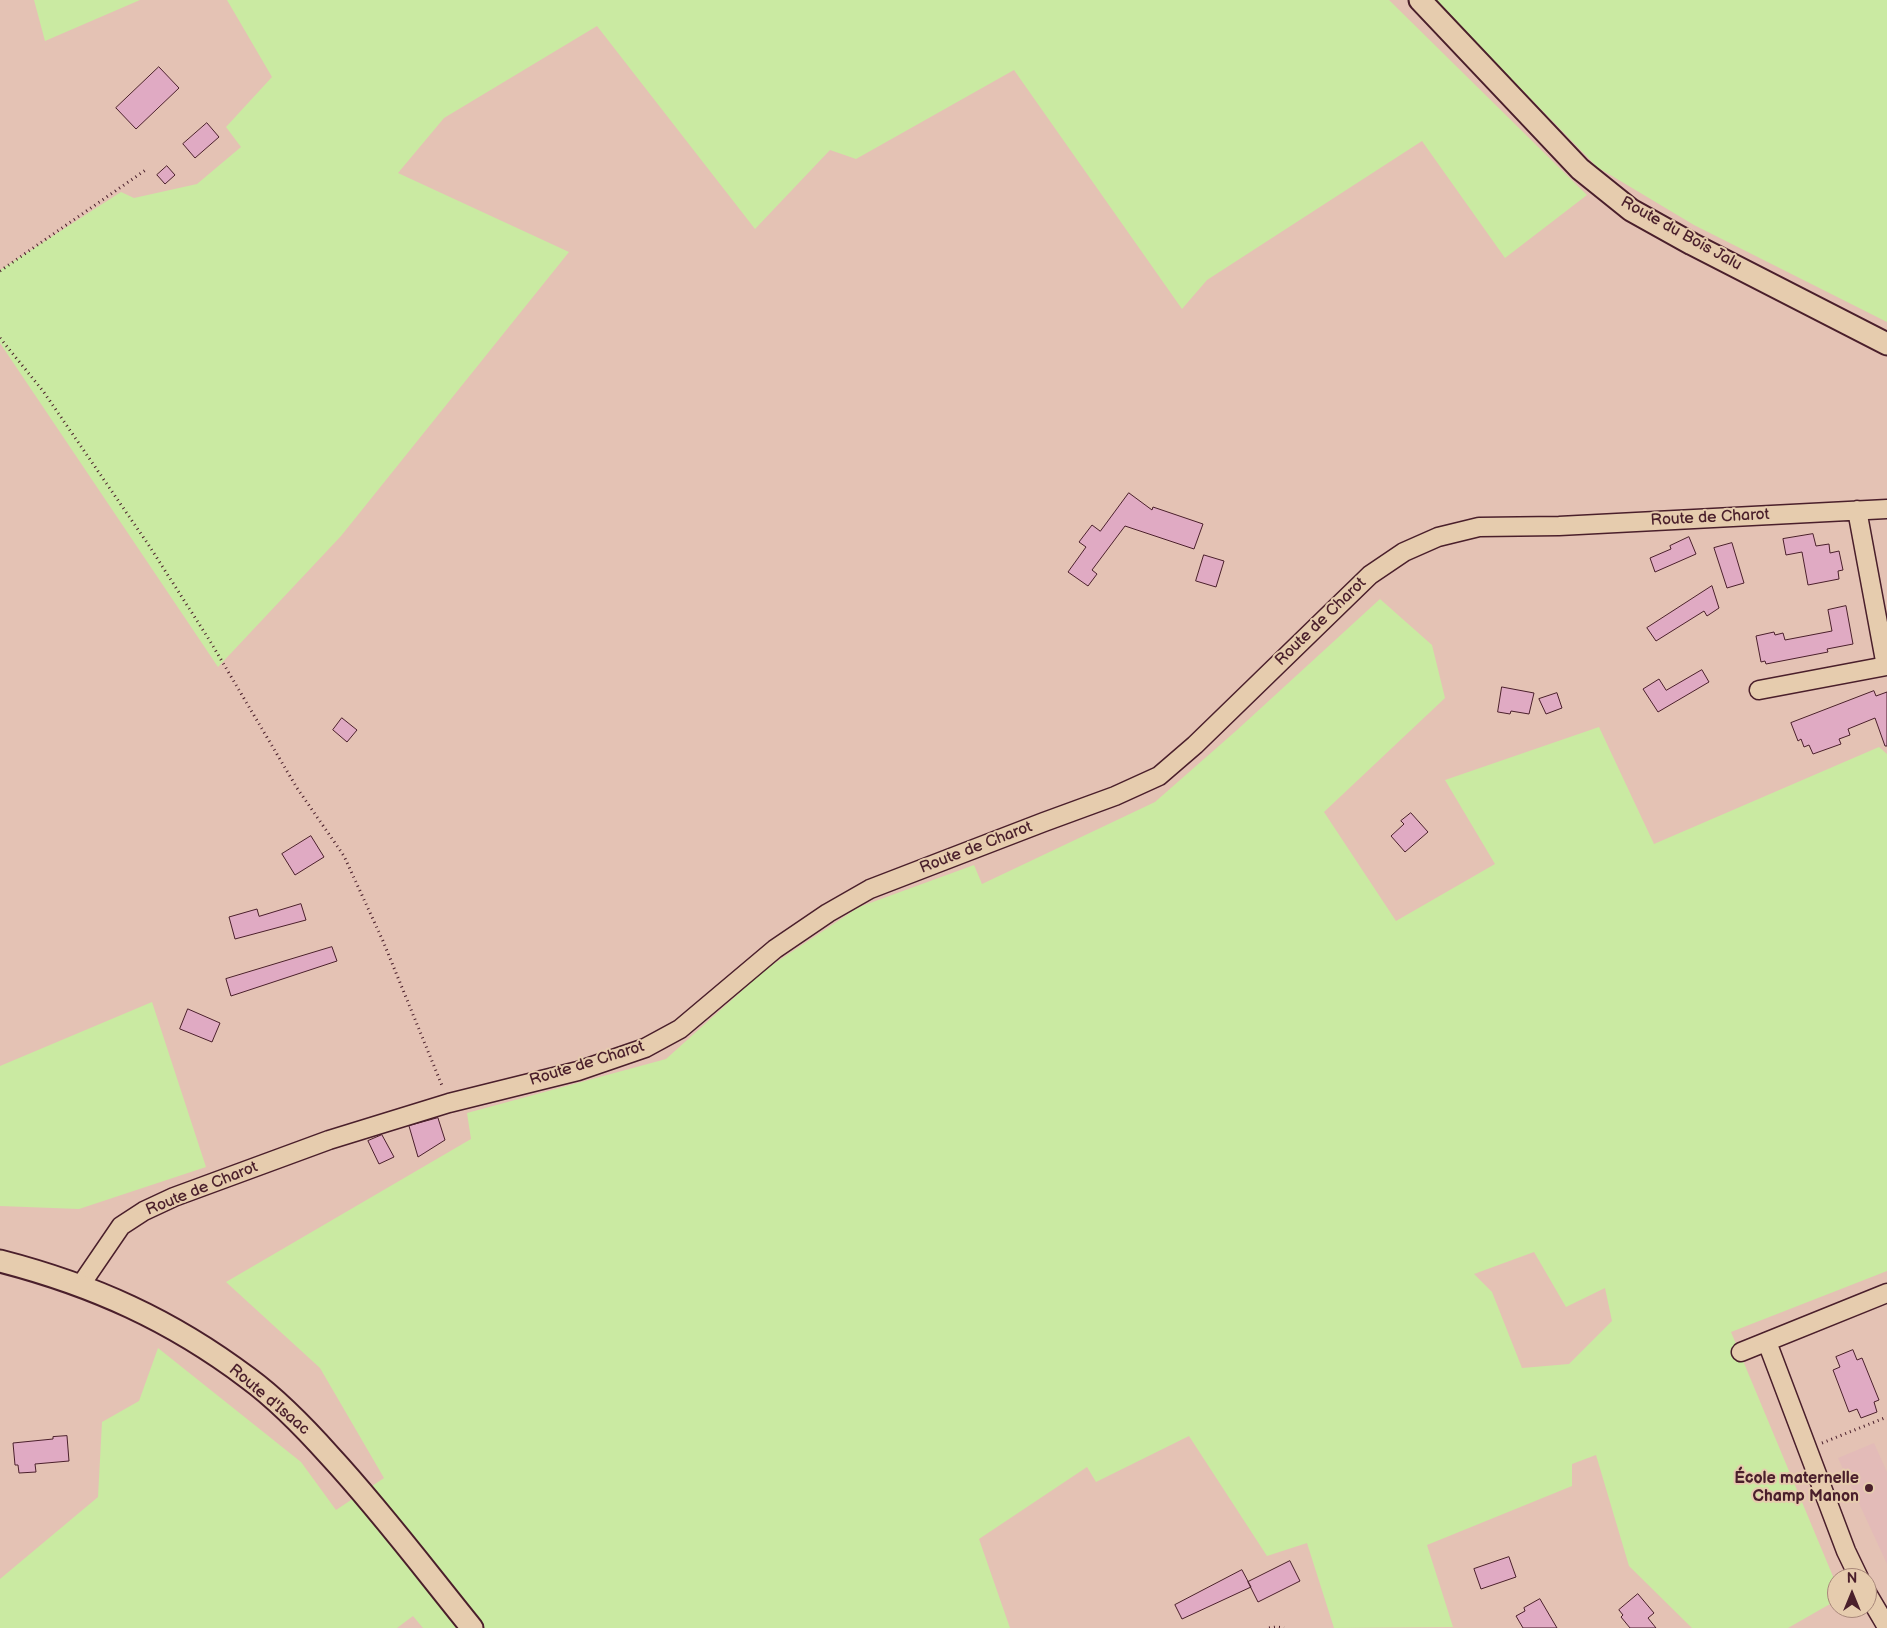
<!DOCTYPE html>
<meta charset="utf-8">
<style>
body{margin:0}
#map{position:relative;width:1887px;height:1628px;overflow:hidden;background:#e4c2b4;font-family:"Balsamiq Sans",sans-serif}
canvas{display:block}
.north{position:absolute;left:1827px;top:1568px;width:50px;height:50px;box-sizing:border-box;background:#e6ccae;border:1px solid #a8877a;border-radius:50%;rotate:0deg;font-size:14px;font-weight:700;line-height:20px;text-align:center;color:#4a1f2b}
.north::after{content:'';display:block;margin:auto;width:18px;height:22px;background:#4a1f2b;clip-path:polygon(50% 0,100% 100%,50% 72%,0 100%)}
</style>
<div id="map">
<canvas width="1887" height="1628"></canvas>
<div class="north">N</div>
</div>
<script>
const g = document.querySelector('canvas').getContext('2d');
g.lineJoin = 'round';
function paint(path, color) { g.fillStyle = color; g.fill(path, 'evenodd'); }
function strokePath(path, color, width, dash) { g.strokeStyle = color; g.lineWidth = width; g.lineCap = dash ? 'butt' : 'round'; g.setLineDash(dash || []); g.stroke(path); }
function drawText(font, color, halo, rows, align = 'center') {
  g.font = font + ' "Balsamiq Sans",sans-serif'; g.lineWidth = 4; g.setLineDash([]); g.textBaseline = 'middle'; g.strokeStyle = halo; g.fillStyle = color; for (const [text, x, y, turn = 0] of rows) {
    g.save(); g.translate(x, y); g.rotate((+turn || 0) * Math.PI / 180); g.textAlign = isNaN(turn) ? turn : align; if (halo) g.strokeText(text, 0, 0); g.fillText(text, 0, 0); g.restore();
  }
}
const built = new Path2D(`
 M 1874,1443 L 1887,1472 L 1887,1564 L 1838,1458 Z`);
const green = new Path2D(`
 M 34,0 L 140,0 L 45,41 Z
 M 227,0 L 1389,0 L 1587,195 L 1505,258 L 1422,141 L 1207,280 L 1182,309 L 1014,70 L 856,159 L 830,150 L 755,229 L 597,26 L 444,118 L 398,173 L 569,252 L 341,536 L 218,667 L 0,343 L 0,270 L 121,192 L 134,198 L 197,184 L 241,147 L 226,127 L 272,77 Z
 M 1435,0 L 1887,0 L 1887,322 L 1694,225 L 1597,167 Z
 M 1380,599 L 1432,645 L 1445,698 L 1324,812 L 1396,921 L 1495,864 L 1445,780 L 1599,727 L 1654,844 L 1879,747 L 1887,754 L 1887,1271 L 1731,1332 L 1837,1586 L 1837,1600 L 1788,1628 L 1692,1628 L 1629,1566 L 1596,1455 L 1572,1464 L 1572,1486 L 1427,1545 L 1453,1627 L 1334,1628 L 1307,1543 L 1267,1556 L 1189,1436 L 1096,1482 L 1087,1467 L 979,1539 L 1010,1628 L 423,1628 L 413,1616 L 397,1628 L 0,1628 L 0,1579 L 98,1497 L 102,1422 L 139,1401 L 158,1348 L 301,1462 L 336,1510 L 384,1478 L 320,1368 L 226,1282 L 471,1139 L 467,1113 L 666,1059 L 766,969 L 859,907 L 974,865 L 982,884 L 1155,802 L 1237,730 ZM 1534,1252 L 1566,1307 L 1605,1288 L 1612,1321 L 1569,1364 L 1522,1368 L 1492,1292 L 1474,1274 Z
 M 152,1002 L 206,1167 L 79,1209 L 0,1206 L 0,1066 Z`);
const building = new Path2D(`
 M 159,67 L 179,88 L 136,129 L 116,108 Z
 M 207,123 L 219,137 L 195,158 L 183,144 Z
 M 167,166 L 175,175 L 165,184 L 157,175 Z
 M 1129,493 L 1152,510 L 1153,507 L 1203,524 L 1194,549 L 1125,526 L 1092,570 L 1097,574 L 1088,586 L 1068,572 L 1086,547 L 1079,542 L 1092,525 L 1100,531 Z
 M 1813,534 L 1816,546 L 1829,544 L 1830,553 L 1839,551 L 1843,570 L 1838,571 L 1839,579 L 1808,585 L 1802,552 L 1786,555 L 1783,539 Z
 M 1689,537 L 1696,554 L 1655,572 L 1650,558 L 1671,549 L 1670,546 Z
 M 1732,543 L 1744,583 L 1727,588 L 1714,548 Z
 M 1204,555 L 1224,561 L 1216,587 L 1196,581 Z
 M 1712,586 L 1719,608 L 1707,616 L 1704,611 L 1656,641 L 1647,628 Z
 M 1846,606 L 1853,644 L 1827,649 L 1828,652 L 1766,664 L 1765,661 L 1761,662 L 1756,636 L 1774,632 L 1775,635 L 1783,633 L 1785,640 L 1832,631 L 1828,610 Z
 M 1702,670 L 1709,682 L 1658,712 L 1643,689 L 1659,679 L 1666,690 Z
 M 1502,687 L 1534,693 L 1529,714 L 1511,711 L 1510,714 L 1498,712 Z
 M 1874,691 L 1876,696 L 1887,692 L 1887,746 L 1885,746 L 1875,718 L 1848,729 L 1850,735 L 1839,739 L 1841,744 L 1813,754 L 1809,745 L 1804,747 L 1801,739 L 1798,741 L 1791,723 Z
 M 1557,693 L 1562,708 L 1546,714 L 1539,699 Z
 M 342,718 L 357,730 L 347,742 L 333,730 Z
 M 1411,813 L 1428,832 L 1405,852 L 1391,836 L 1404,824 L 1401,821 Z
 M 311,836 L 324,857 L 295,875 L 282,854 Z
 M 301,904 L 306,920 L 235,939 L 229,917 L 257,909 L 259,916 Z
 M 332,947 L 337,961 L 231,996 L 226,979 Z
 M 188,1009 L 220,1023 L 212,1042 L 180,1029 Z
 M 438,1118 L 445,1140 L 418,1157 L 409,1126 Z
 M 382,1135 L 394,1157 L 379,1164 L 368,1141 Z
 M 1853,1350 L 1857,1360 L 1862,1358 L 1879,1400 L 1874,1402 L 1877,1412 L 1861,1418 L 1857,1409 L 1849,1412 L 1833,1370 L 1840,1367 L 1836,1357 Z
 M 67,1436 L 69,1461 L 35,1464 L 36,1472 L 19,1473 L 18,1465 L 15,1465 L 13,1443 L 53,1439 L 53,1437 Z
 M 1509,1557 L 1516,1577 L 1481,1589 L 1474,1569 Z
 M 1290,1561 L 1300,1581 L 1258,1602 L 1248,1582 Z
 M 1242,1570 L 1251,1587 L 1182,1619 L 1175,1605 Z
 M 1638,1594 L 1654,1613 L 1648,1618 L 1656,1628 L 1630,1628 L 1621,1617 L 1623,1615 L 1619,1610 Z
 M 1540,1599 L 1557,1628 L 1523,1628 L 1516,1616 L 1525,1611 L 1524,1608 Z`);
const path = new Path2D(`
 M 0,271 L 147,169
 M 0,338 L 43,391 L 148,544 L 210,641 L 297,788 L 344,856 L 383,941 L 443,1088
 M 1822,1443 L 1887,1417
 M 1269,1628 L 1276,1627 L 1284,1628`);
const minor = new Path2D(`
 M 1759,690 L 1886,666 L 1857,510
 M 80,1286 L 121,1226 L 144,1211 L 174,1197 L 329,1140 L 449,1103 L 578,1071 L 645,1048 L 680,1029 L 775,949 L 828,913 L 870,889 L 1044,822 L 1115,796 L 1159,776 L 1195,745 L 1370,575 L 1404,552 L 1438,537 L 1479,527 L 1559,526 L 1887,509
 M 1767,1342 L 1846,1551 L 1859,1578
 M 1741,1352 L 1887,1293
 M 1867,1593 L 1887,1627`);
const tertiary = new Path2D(`
 M 1420,0 L 1580,169 L 1631,210 L 1692,244 L 1887,344
 M 0,1261 C 93,1285 171,1320 248,1378 C 278,1400 305,1428 330,1456 C 380,1510 425,1570 472,1628`);
const markers = [
 [1869,1488,5,"#4a1f2b"]
];
const streetNames = [
 ["Route du Bois Jalu",1681,234,29],
 ["Route de Charot",1710,518,-3],
 ["Route de Charot",1321,622,-44],
 ["Route de Charot",976,848,-21],
 ["Route de Charot",587,1064,-17],
 ["Route de Charot",202,1189,-22],
 ["Route d'Isaac",269,1400,40]
];
const poiNames = [
 ["École maternelle",1859,1479],
 ["Champ Manon",1859,1497]
];
paint(built, '#e3bbb8');
paint(green, '#caeaa2');
paint(building, '#e0aac3');
strokePath(building, '#4a1f2b', 1);
strokePath(minor, '#4a1f2b', 21);
strokePath(tertiary, '#4a1f2b', 25);
strokePath(path, '#4a1f2b', 3, [1, 4]);
strokePath(minor, '#e6ccae', 18);
strokePath(tertiary, '#e6ccae', 21);
for (const [x, y, r, color] of markers) { const dot = new Path2D(); dot.arc(x, y, r, 0, 2 * Math.PI); g.fillStyle = color; g.fill(dot); strokePath(dot, '#e6ccae', 2); }
drawText('16px', '#4a1f2b', '#e6ccae', streetNames);
drawText('bold 16px', '#4a1f2b', '#e6ccae', poiNames, 'right');
</script>
